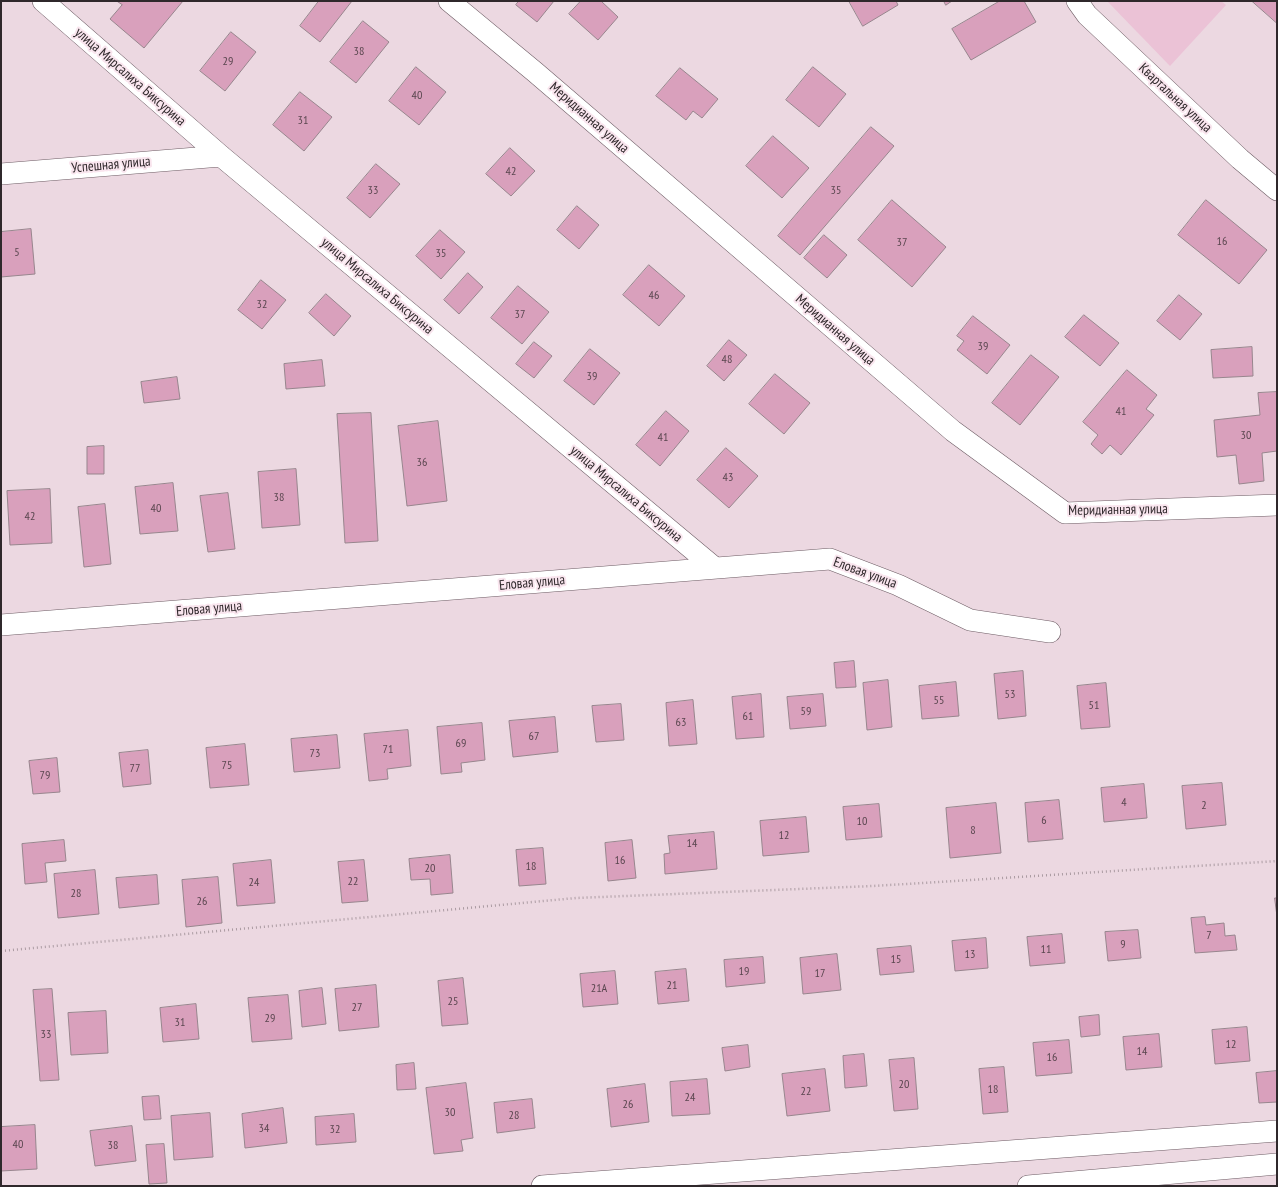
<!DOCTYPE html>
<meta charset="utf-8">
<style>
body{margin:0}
#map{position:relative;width:1278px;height:1187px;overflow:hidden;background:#ecd8e1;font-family:"PT Sans Narrow",sans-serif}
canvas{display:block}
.frame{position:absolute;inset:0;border:2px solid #2f282b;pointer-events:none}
</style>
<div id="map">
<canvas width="1278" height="1187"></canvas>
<div class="frame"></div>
</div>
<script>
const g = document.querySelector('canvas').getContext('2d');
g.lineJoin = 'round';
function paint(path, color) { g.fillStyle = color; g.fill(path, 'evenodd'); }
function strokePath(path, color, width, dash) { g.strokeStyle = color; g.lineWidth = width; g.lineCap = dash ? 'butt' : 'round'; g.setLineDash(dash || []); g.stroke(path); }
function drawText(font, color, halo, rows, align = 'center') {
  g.font = font + ' "PT Sans Narrow",sans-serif'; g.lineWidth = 4; g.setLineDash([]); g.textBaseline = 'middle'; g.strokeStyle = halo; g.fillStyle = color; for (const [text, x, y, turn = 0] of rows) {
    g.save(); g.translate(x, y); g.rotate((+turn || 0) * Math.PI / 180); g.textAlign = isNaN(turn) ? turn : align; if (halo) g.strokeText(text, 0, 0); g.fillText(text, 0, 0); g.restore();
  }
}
const green = new Path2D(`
 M 1107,1 L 1221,1 L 1226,5 L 1170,66 Z`);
const building = new Path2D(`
 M 117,1 L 183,1 L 144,48 L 110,19 L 122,5 Z
 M 319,1 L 352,1 L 320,42 L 300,26 Z
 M 519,1 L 554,1 L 537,22 L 516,5 Z
 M 581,1 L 601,1 L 618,17 L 598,40 L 569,14 Z
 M 849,1 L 896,1 L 898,5 L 863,26 Z
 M 944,1 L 952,1 L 946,5 Z
 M 1000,1 L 1024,1 L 1036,22 L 971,60 L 952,29 Z
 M 1252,1 L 1277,1 L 1277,23 Z
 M 363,21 L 389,42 L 356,83 L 330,62 Z
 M 231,32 L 256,52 L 225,91 L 200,71 Z
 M 416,67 L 446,92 L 419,125 L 389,101 Z
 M 813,67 L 846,94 L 819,127 L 786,100 Z
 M 680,68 L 718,99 L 702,118 L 693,111 L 686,120 L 656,96 Z
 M 300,92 L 332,117 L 304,151 L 273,125 Z
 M 871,127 L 894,146 L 800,255 L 778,236 Z
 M 773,136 L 809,168 L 782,198 L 746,166 Z
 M 510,148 L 535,171 L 511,196 L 486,174 Z
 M 376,164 L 400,184 L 370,218 L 347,198 Z
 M 892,200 L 946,247 L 912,287 L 858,240 Z
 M 1206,200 L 1267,250 L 1239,284 L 1178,235 Z
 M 577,206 L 599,225 L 579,249 L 557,230 Z
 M 31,229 L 35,274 L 1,277 L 1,232 Z
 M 440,230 L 465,252 L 441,279 L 416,256 Z
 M 824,235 L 847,255 L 827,278 L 804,258 Z
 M 649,265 L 685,296 L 659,326 L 623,295 Z
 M 468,273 L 483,287 L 459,314 L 444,300 Z
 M 261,280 L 286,300 L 262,329 L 238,310 Z
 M 518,286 L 549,312 L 522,344 L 491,318 Z
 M 326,294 L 351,316 L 334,336 L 309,313 Z
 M 1179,295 L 1202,314 L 1180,340 L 1157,321 Z
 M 1084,315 L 1119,343 L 1100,366 L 1065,337 Z
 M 973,316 L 1010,345 L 987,374 L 957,350 L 964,341 L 957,336 Z
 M 729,340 L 747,355 L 724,381 L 707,366 Z
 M 534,342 L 552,356 L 534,378 L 516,364 Z
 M 1252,347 L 1253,376 L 1213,378 L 1211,350 Z
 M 590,349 L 620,373 L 594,405 L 564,381 Z
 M 1031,355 L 1059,377 L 1020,425 L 992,403 Z
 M 322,360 L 325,386 L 286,389 L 284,364 Z
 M 1127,370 L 1157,395 L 1146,409 L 1154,415 L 1121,455 L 1110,445 L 1102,454 L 1091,444 L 1098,435 L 1083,422 Z
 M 775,374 L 810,403 L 784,434 L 749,404 Z
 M 177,377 L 180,399 L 144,403 L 141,382 Z
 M 1277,392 L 1277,451 L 1262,453 L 1264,481 L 1239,484 L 1236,455 L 1217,457 L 1214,420 L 1260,415 L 1258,393 Z
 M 666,411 L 689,431 L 660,466 L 636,445 Z
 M 371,413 L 378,541 L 345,543 L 337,414 Z
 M 438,421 L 447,501 L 407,506 L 398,426 Z
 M 104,446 L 104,474 L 87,474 L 87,447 Z
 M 726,448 L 758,476 L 729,508 L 697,480 Z
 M 296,469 L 300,525 L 262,528 L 258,472 Z
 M 173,483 L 178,531 L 140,534 L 135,487 Z
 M 50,489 L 52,543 L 10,545 L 7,491 Z
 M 228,493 L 235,549 L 208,552 L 200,496 Z
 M 105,504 L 111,564 L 84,567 L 78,507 Z
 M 854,661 L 856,687 L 836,688 L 834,663 Z
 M 1023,671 L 1026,716 L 998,719 L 994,674 Z
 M 888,680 L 892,727 L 867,730 L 863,683 Z
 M 956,682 L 959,716 L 922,719 L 919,686 Z
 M 1106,683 L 1110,727 L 1081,729 L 1077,686 Z
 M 761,694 L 764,737 L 736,739 L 732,697 Z
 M 823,694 L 826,726 L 790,729 L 787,697 Z
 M 693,700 L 697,744 L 669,746 L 666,703 Z
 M 621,704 L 624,740 L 596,742 L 592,706 Z
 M 555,717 L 558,752 L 513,757 L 509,721 Z
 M 482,723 L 485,760 L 461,763 L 462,772 L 441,774 L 437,727 Z
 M 408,730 L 411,766 L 387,769 L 388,779 L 369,781 L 364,734 Z
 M 337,735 L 340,768 L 294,772 L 291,739 Z
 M 245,744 L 249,785 L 210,788 L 206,748 Z
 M 148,750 L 151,784 L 123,787 L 119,753 Z
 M 57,758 L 60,792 L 33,794 L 29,761 Z
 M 1222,783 L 1226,825 L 1186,829 L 1182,786 Z
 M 1144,784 L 1147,818 L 1104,822 L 1101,788 Z
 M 1059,800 L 1063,839 L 1028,842 L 1025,803 Z
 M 996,803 L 1001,853 L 950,858 L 946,808 Z
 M 879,804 L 882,837 L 846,840 L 843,807 Z
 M 806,817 L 809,852 L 763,856 L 760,821 Z
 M 714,832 L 717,869 L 665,874 L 664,854 L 670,853 L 668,836 Z
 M 64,840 L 66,861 L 45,863 L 47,882 L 25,884 L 22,844 Z
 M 632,840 L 636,878 L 608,881 L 605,843 Z
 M 543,848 L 546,884 L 519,886 L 516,850 Z
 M 450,855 L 453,893 L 431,895 L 430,879 L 411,880 L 409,859 Z
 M 271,860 L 275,903 L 237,906 L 233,864 Z
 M 364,860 L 368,901 L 342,903 L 338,862 Z
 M 95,870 L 99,914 L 58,918 L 54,874 Z
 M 157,875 L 159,904 L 119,908 L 116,878 Z
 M 218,877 L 222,923 L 186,927 L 182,880 Z
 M 1275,898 L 1277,898 L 1277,916 Z
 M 1205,917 L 1206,925 L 1224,923 L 1225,936 L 1235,935 L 1237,950 L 1195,953 L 1191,918 Z
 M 1138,930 L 1141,958 L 1108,961 L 1105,932 Z
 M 1062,934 L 1065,963 L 1030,966 L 1027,937 Z
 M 986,938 L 988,968 L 955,971 L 952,941 Z
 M 911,946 L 914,972 L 880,975 L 877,949 Z
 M 837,954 L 841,990 L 803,994 L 800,958 Z
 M 763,957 L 765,983 L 726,987 L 724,960 Z
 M 686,969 L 689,1001 L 658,1004 L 655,972 Z
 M 615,971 L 618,1004 L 583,1007 L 580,974 Z
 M 463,978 L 468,1024 L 442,1026 L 438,981 Z
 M 376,985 L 379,1027 L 339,1031 L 335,989 Z
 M 322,988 L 326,1024 L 302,1027 L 299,991 Z
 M 52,989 L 59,1080 L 40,1081 L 33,990 Z
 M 288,995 L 292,1039 L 252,1042 L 248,998 Z
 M 196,1004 L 199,1039 L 163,1042 L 160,1008 Z
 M 106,1011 L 108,1053 L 71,1055 L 68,1013 Z
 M 1099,1015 L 1100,1035 L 1081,1037 L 1079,1017 Z
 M 1247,1027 L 1250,1061 L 1215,1064 L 1212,1030 Z
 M 1159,1034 L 1162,1067 L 1126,1070 L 1123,1037 Z
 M 1069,1040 L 1072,1073 L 1036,1076 L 1033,1043 Z
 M 748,1045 L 750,1067 L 725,1071 L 722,1048 Z
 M 864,1054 L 867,1086 L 845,1088 L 843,1056 Z
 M 914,1058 L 918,1109 L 894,1111 L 889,1060 Z
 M 414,1063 L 416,1089 L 397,1090 L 396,1065 Z
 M 1004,1067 L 1008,1112 L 983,1114 L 979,1069 Z
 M 825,1069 L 830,1111 L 787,1116 L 782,1074 Z
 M 1277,1071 L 1277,1102 L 1259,1103 L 1256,1073 Z
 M 707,1079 L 710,1114 L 672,1116 L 670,1082 Z
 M 466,1083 L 473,1138 L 461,1140 L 463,1151 L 434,1154 L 426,1088 Z
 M 645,1084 L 649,1122 L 611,1127 L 607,1089 Z
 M 159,1096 L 161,1119 L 144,1120 L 142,1097 Z
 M 532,1099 L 535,1128 L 497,1133 L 494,1103 Z
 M 283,1108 L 287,1143 L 245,1148 L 242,1114 Z
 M 210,1113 L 213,1157 L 174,1160 L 171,1116 Z
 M 354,1114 L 356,1142 L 316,1145 L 315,1117 Z
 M 35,1125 L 37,1169 L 1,1171 L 1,1127 Z
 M 132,1126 L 136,1161 L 95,1166 L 90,1131 Z
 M 164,1144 L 167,1183 L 149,1184 L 146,1145 Z`);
const path = new Path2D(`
 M 1,951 L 576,898 L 873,886 L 1277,861`);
const minor = new Path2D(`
 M 43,1 L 221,156 L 715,568
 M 449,1 L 535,72 L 953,431 L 1065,513 L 1277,505
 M 1077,1 L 1087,15 L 1240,159 L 1277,190
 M 1,174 L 221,156
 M 1,625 L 830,559 L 898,585 L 970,620 L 1050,632
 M 542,1186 L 1277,1131
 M 1028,1186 L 1277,1164`);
const numberNames = [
 ["38",359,52],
 ["29",228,62],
 ["40",417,96],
 ["31",303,121],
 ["42",511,172],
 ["33",373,191],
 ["35",836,191],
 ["16",1222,242],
 ["37",902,243],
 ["5",17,253],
 ["35",441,254],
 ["46",654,296],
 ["32",262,305],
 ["37",520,315],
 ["39",983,347],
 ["48",727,360],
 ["39",592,377],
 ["41",1121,412],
 ["30",1246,436],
 ["41",663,438],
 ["36",422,463],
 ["43",728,478],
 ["38",279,498],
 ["40",156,509],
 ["42",30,517],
 ["53",1010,695],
 ["55",939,701],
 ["51",1094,706],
 ["59",806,712],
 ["61",748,717],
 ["63",681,723],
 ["67",534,737],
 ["69",461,744],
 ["71",388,750],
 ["73",315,754],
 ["75",227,766],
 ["77",135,769],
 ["79",45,776],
 ["4",1124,803],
 ["2",1204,806],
 ["6",1044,821],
 ["10",862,822],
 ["8",973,831],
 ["12",784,836],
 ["14",692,844],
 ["16",620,861],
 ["18",531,867],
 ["20",430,869],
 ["22",353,882],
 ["24",254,883],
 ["28",76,894],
 ["26",202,902],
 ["7",1209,936],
 ["9",1123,945],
 ["11",1046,950],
 ["13",970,955],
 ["15",896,960],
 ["19",744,972],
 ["17",820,974],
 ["21",672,986],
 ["21А",599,989],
 ["25",453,1002],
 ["27",357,1008],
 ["29",270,1019],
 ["31",180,1023],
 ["33",46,1035],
 ["12",1231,1045],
 ["14",1142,1052],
 ["16",1052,1058],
 ["20",904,1085],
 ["18",993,1090],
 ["22",806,1092],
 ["24",690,1098],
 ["26",628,1105],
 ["30",450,1113],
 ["28",514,1116],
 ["34",264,1129],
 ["32",335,1130],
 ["40",18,1145],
 ["38",113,1146]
];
const streetNames = [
 ["улица Мирсалиха Биксурина",130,77,41],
 ["Квартальная улица",1175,98,43],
 ["Меридианная улица",589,118,41],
 ["Успешная улица",111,165,-5],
 ["улица Мирсалиха Биксурина",377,286,40],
 ["Меридианная улица",835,330,41],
 ["улица Мирсалиха Биксурина",626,494,40],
 ["Меридианная улица",1118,510,-1],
 ["Еловая улица",865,573,20],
 ["Еловая улица",532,583,-5],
 ["Еловая улица",209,609,-5]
];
paint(green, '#ebc2d6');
paint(building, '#d9a0bc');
strokePath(building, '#97858d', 1);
strokePath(minor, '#6d5c64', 22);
strokePath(path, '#ab9ba2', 2.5, [1, 3]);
strokePath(minor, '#fff', 21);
drawText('12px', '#5a464f', null, numberNames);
drawText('14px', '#2f282b', '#f9e5ee', streetNames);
</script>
